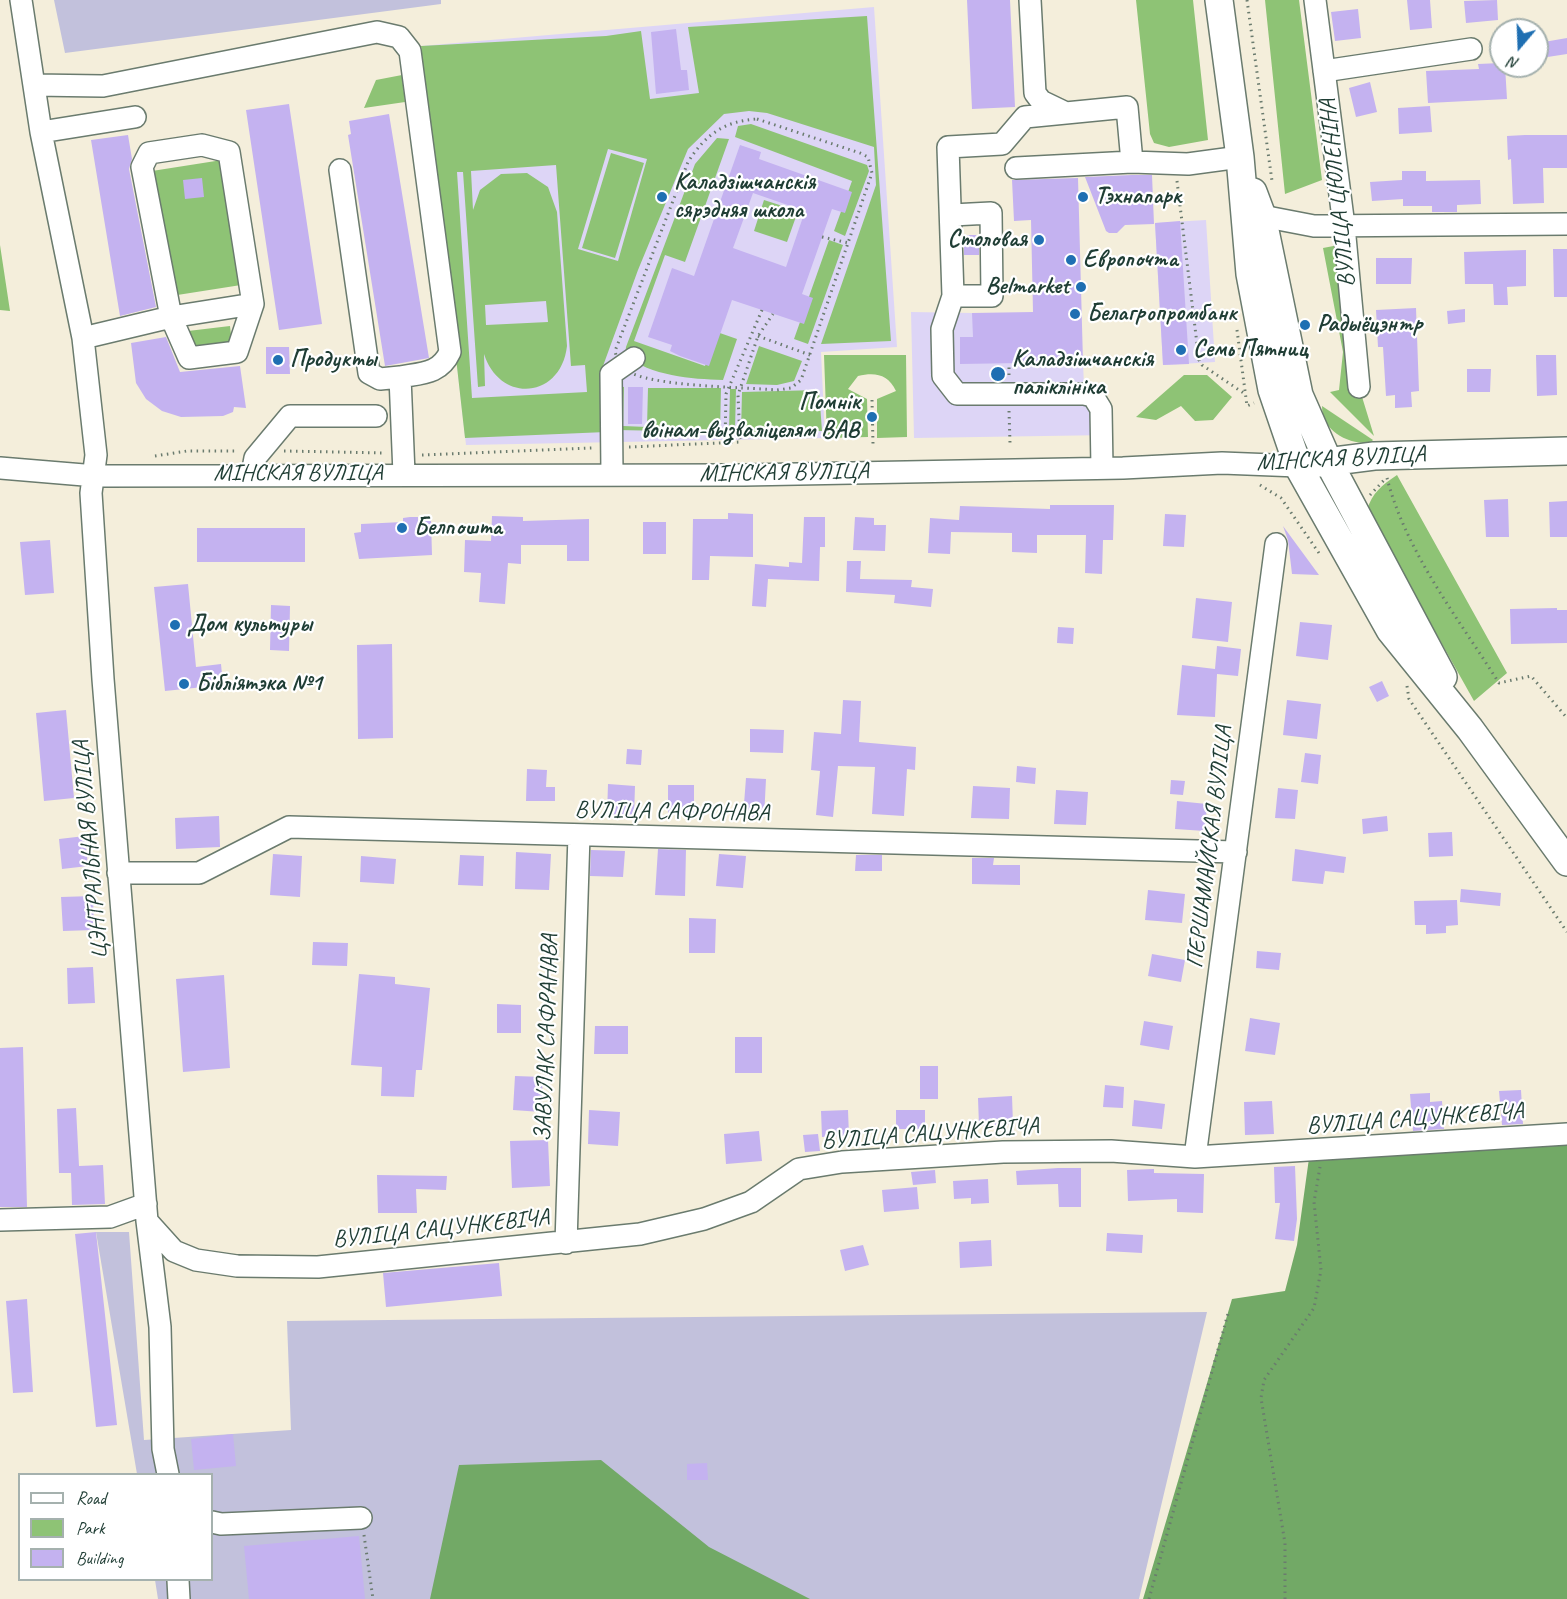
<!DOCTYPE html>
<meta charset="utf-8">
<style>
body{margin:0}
#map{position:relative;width:1567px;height:1599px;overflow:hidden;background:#f4eedb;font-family:Caveat,sans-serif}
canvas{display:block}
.legend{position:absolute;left:18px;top:1473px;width:195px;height:108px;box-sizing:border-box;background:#fff;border:2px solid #a5b1ae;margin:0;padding:8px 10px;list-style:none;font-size:18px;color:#1f3d34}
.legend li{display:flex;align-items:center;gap:12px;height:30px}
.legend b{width:30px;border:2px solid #a5b1ae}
.north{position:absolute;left:1489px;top:18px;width:60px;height:60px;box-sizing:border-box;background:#fff;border:2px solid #a5b1ae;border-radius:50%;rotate:199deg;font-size:16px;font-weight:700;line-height:24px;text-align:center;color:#1f3d34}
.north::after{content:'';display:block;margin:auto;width:21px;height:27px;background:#1f6fb2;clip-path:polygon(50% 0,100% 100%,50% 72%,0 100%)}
</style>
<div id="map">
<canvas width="1567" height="1599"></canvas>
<ul class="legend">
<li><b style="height:8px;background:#fff"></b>Road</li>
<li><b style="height:16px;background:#8ec375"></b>Park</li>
<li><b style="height:16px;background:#c4b2f0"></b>Building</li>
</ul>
<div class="north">N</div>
</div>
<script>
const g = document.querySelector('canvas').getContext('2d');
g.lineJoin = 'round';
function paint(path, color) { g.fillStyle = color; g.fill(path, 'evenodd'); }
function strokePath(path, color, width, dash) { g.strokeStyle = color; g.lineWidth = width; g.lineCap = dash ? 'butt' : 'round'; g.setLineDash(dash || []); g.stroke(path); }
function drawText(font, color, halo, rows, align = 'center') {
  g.font = font + ' Caveat,sans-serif'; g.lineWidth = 4.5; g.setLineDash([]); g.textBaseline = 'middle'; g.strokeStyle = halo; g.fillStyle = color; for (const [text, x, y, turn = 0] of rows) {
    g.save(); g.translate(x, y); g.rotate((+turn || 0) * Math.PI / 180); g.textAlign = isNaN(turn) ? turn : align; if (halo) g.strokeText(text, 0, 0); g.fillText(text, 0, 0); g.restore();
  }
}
const built = new Path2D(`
 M 874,7 L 897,347 L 821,352 L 825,438 L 466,445 L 421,46 Z
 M 1206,220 L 1215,362 L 1163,365 L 1155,223 Z
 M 911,312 L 972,313 L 1034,362 L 1083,362 L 1084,386 L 1110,435 L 914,438 Z`);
const industrial = new Path2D(`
 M 54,0 L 441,0 L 441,4 L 65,53 Z
 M 96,1232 L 129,1232 L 144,1440 L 291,1430 L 287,1321 L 1207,1312 L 1139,1599 L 158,1599 L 155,1580 L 212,1580 L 212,1474 L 137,1474 Z`);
const green = new Path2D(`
 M 1136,0 L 1193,0 L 1208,140 L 1169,147 L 1154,143 L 1150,134 Z
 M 1265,0 L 1299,0 L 1322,180 L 1285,194 Z
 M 867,16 L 891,341 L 821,344 L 876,185 L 874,147 L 767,113 L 749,111 L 724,114 L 688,149 L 638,270 L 603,366 L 606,432 L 465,438 L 421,46 L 606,36 L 641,31 L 650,99 L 699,93 L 688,27 ZM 608,149 L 647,159 L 618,261 L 578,249 ZM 556,165 L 571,366 L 585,365 L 587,392 L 472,398 L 457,172 L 463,172 L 478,387 L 485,386 L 484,354 C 500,404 561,399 567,346 L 557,212 L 548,187 L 527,173 L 501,174 L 480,190 L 473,210 L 471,171 ZM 546,301 L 548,322 L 486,325 L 485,305 Z
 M 402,75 L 405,102 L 364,108 L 376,80 Z
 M 751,124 L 867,165 L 869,171 L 845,236 L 834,231 L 852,181 L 735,137 L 738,126 Z
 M 717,138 L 729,139 L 685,262 L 665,255 L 634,341 L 705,366 L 717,332 L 737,339 L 723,380 C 691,379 651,376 625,355 L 626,347 L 695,164 Z
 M 611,153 L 644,163 L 615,258 L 582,248 Z
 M 222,160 L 241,285 L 171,296 L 152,171 Z
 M 764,200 L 798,211 L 787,242 L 754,231 Z
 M 829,240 L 843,245 L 808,344 L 794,339 Z
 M 1344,244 L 1359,387 L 1374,436 L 1330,392 L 1339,390 L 1343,352 L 1323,248 Z
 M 0,245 L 10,311 L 0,310 Z
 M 230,326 L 232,343 L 191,349 L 188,331 Z
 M 759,346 L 802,361 L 794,381 L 777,385 L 746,384 Z
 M 824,355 L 906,355 L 907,437 L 877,438 L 877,399 L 896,391 C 888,374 875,372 858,376 L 848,389 L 867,399 L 868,437 L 827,438 Z
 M 1184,375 L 1207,375 L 1232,397 L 1213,420 L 1195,421 L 1181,406 L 1156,420 L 1136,417 Z
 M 617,386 L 624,387 L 623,426 L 647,427 L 648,388 L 721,388 L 720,432 L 617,430 Z
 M 730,389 L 736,389 L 735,430 L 729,430 Z
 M 819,390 L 822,431 L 741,432 L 742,392 Z
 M 1322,406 L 1373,440 L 1370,443 C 1347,444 1322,431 1322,406 Z
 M 1397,475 L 1507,673 L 1474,701 L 1367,510 C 1372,493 1382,485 1397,475 Z`);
const forest = new Path2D(`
 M 1567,1144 L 1567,1599 L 1143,1599 L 1232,1299 L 1285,1291 L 1297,1245 L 1310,1151 Z
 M 601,1460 L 709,1547 L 810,1599 L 430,1599 L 459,1465 Z`);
const building = new Path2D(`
 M 967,0 L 1010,0 L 1015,107 L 972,109 Z
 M 1407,0 L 1430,0 L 1432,28 L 1410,30 Z
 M 1497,0 L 1498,20 L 1466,23 L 1464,1 Z
 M 1358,9 L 1361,38 L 1335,41 L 1331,12 Z
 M 676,29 L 681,70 L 687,70 L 689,90 L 656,94 L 651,32 Z
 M 1567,38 L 1567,54 L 1541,58 L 1538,43 Z
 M 1501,63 L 1501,66 L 1505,66 L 1507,99 L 1428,103 L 1426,71 L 1479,69 L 1478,64 Z
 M 1370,82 L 1377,112 L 1356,117 L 1349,88 Z
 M 289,104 L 322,324 L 279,330 L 246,110 Z
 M 1430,106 L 1432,132 L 1399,134 L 1398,108 Z
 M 389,114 L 429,358 L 385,366 L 348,135 L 351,134 L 349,121 Z
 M 128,135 L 132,159 L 129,169 L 156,307 L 120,316 L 91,140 Z
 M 1525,135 L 1567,135 L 1567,168 L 1543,168 L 1544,203 L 1513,204 L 1511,159 L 1508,160 L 1507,136 Z
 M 740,145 L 761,152 L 759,159 L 852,192 L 845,213 L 832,209 L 802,294 L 813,298 L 804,324 L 732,300 L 709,366 L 680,356 L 670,351 L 672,345 L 648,337 L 672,268 L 694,276 ZM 753,193 L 805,211 L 786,267 L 733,248 Z
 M 1402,171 L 1426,171 L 1426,181 L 1480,180 L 1481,204 L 1457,205 L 1457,212 L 1432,212 L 1432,206 L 1403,206 L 1403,199 L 1372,201 L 1370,182 L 1402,180 Z
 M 1132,175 L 1152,175 L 1154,224 L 1125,225 L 1117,233 L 1109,233 L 1106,231 L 1085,177 Z
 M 202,178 L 204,197 L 185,199 L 183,180 Z
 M 1078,178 L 1083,362 L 960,364 L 960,337 L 973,337 L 972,313 L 1033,312 L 1031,220 L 1014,221 L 1012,180 Z
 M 1180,221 L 1189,364 L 1163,365 L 1155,223 Z
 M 964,235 L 979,235 L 979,255 L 964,255 Z
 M 1553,249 L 1567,249 L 1567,297 L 1554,297 Z
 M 1526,250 L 1526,286 L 1507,287 L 1508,305 L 1494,305 L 1493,284 L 1465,284 L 1464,252 Z
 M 1376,258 L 1412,258 L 1411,284 L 1376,284 Z
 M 1416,308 L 1419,391 L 1411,392 L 1412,407 L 1395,408 L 1395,395 L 1386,396 L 1383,347 L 1378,347 L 1376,310 Z
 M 1465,309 L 1465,322 L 1448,324 L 1447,311 Z
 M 166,337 L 180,372 L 240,366 L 246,408 L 234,407 L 233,412 L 223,416 L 181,417 L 162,411 L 146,399 L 136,383 L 131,343 Z
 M 266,347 L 289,347 L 290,374 L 266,374 Z
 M 1536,355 L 1556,355 L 1557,395 L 1537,396 Z
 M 1467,369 L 1491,369 L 1490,392 L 1467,392 Z
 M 628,387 L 643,387 L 642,424 L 628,424 Z
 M 1508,499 L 1509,537 L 1486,537 L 1484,500 Z
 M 1567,501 L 1567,537 L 1550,537 L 1549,502 Z
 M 1050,505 L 1114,505 L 1113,540 L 1103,540 L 1102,574 L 1085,573 L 1086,535 L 1037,535 L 1037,553 L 1012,552 L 1012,533 L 951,532 L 950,554 L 928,553 L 930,518 L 959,520 L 960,506 L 1050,509 Z
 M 728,513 L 753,514 L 753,557 L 710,556 L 709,580 L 692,580 L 693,519 L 728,519 Z
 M 1165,514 L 1186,515 L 1184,547 L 1163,546 Z
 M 492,516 L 523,517 L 523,521 L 589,519 L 589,561 L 567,561 L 567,545 L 521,545 L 521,564 L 508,563 L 505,604 L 479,602 L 481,573 L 464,572 L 465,540 L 491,541 Z
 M 410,517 L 418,517 L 418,521 L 431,520 L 432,555 L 359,559 L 354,533 L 361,532 L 361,524 L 403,522 L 403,518 Z
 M 804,517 L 825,517 L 825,547 L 820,547 L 819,581 L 768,579 L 766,607 L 752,606 L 755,564 L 789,567 L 789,562 L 802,563 Z
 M 855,517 L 874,518 L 874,525 L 886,525 L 885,551 L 853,550 Z
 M 643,522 L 666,522 L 666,554 L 643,554 Z
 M 1283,526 L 1319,575 L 1292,574 L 1288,540 Z
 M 197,528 L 305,528 L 305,562 L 197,562 Z
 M 50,540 L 54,593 L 25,595 L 20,542 Z
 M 847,561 L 861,561 L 860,579 L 912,580 L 911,587 L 933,589 L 931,607 L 894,603 L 895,595 L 846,592 Z
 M 188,584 L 196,667 L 221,664 L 223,685 L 165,691 L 154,587 Z
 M 1196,598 L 1232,602 L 1228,642 L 1192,638 Z
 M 271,605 L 290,606 L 289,651 L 270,650 Z
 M 1557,608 L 1557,610 L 1567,610 L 1567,643 L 1511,644 L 1510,609 Z
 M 1300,622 L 1332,625 L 1328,660 L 1296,656 Z
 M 1058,627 L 1074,628 L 1073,644 L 1057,643 Z
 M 392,644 L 393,738 L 358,739 L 357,645 Z
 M 1217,646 L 1241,649 L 1238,676 L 1217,674 L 1215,717 L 1177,715 L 1182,665 L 1215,669 Z
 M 1382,681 L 1389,696 L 1377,702 L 1369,687 Z
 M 843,700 L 861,701 L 859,742 L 916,747 L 915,770 L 907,769 L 904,816 L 872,814 L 875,767 L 838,766 L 833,817 L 816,815 L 820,771 L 811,770 L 814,732 L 841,734 Z
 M 1287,700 L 1321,704 L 1317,739 L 1283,735 Z
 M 66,710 L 74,798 L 44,801 L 36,713 Z
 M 750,729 L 784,730 L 783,753 L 750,752 Z
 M 627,749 L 642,750 L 641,765 L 626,764 Z
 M 1305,753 L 1321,755 L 1318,784 L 1301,782 Z
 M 1017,766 L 1036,768 L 1035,784 L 1016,782 Z
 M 527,769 L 547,770 L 546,787 L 555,787 L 555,801 L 526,801 Z
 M 746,778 L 766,779 L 764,818 L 743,817 Z
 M 1171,780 L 1185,781 L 1183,795 L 1170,794 Z
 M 608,784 L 635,786 L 634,816 L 607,815 Z
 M 668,785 L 694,785 L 694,815 L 668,814 Z
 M 973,786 L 1010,788 L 1009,819 L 971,818 Z
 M 1278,788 L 1298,790 L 1295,819 L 1275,818 Z
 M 1056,790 L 1088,792 L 1086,825 L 1054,824 Z
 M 1177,801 L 1207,804 L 1205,831 L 1175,829 Z
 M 219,816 L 220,847 L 176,849 L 175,818 Z
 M 1387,816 L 1388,831 L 1363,834 L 1362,819 Z
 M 1452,832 L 1453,856 L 1429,857 L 1428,833 Z
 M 85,836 L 88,866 L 62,869 L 59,839 Z
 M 658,849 L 686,850 L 685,896 L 655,895 Z
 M 1295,849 L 1346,857 L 1344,873 L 1325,871 L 1323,884 L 1292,881 Z
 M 591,850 L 625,851 L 623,877 L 590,876 Z
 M 516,852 L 551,854 L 549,890 L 515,889 Z
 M 273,854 L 302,856 L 300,897 L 270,895 Z
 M 719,854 L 746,856 L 743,888 L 716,886 Z
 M 460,855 L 484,856 L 483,886 L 458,885 Z
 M 856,855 L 882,855 L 882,871 L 855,871 Z
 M 361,856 L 396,859 L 394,884 L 360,882 Z
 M 972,858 L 994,858 L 993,865 L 1020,865 L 1020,885 L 972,884 Z
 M 1461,889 L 1501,893 L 1500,906 L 1460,902 Z
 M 1148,890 L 1185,894 L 1182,923 L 1145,920 Z
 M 93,896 L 94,930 L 63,931 L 61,897 Z
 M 1457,900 L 1458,925 L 1446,926 L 1446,933 L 1426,934 L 1426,925 L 1415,925 L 1414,901 Z
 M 689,918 L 716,919 L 715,953 L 689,953 Z
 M 313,942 L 348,943 L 347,966 L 312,965 Z
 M 1257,951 L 1281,953 L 1279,970 L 1256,968 Z
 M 1152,954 L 1185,960 L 1181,982 L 1148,976 Z
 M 93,967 L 95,1003 L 68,1004 L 67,968 Z
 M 359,974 L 395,977 L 395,984 L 430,988 L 422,1070 L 416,1070 L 414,1097 L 381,1096 L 382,1067 L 351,1065 Z
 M 224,975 L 230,1068 L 183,1072 L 176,979 Z
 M 497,1004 L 521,1005 L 521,1033 L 497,1033 Z
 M 1250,1018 L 1280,1023 L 1275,1055 L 1245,1051 Z
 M 1144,1021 L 1173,1026 L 1169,1050 L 1140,1045 Z
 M 595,1026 L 628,1026 L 628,1054 L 594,1054 Z
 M 735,1037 L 762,1037 L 762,1073 L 735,1073 Z
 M 23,1047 L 27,1207 L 0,1207 L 0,1048 Z
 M 920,1066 L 938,1066 L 938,1099 L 920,1099 Z
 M 515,1076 L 543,1077 L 541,1112 L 513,1110 Z
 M 1105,1085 L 1124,1087 L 1123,1108 L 1103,1107 Z
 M 1521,1090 L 1523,1124 L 1502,1125 L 1499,1091 Z
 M 1430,1093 L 1430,1102 L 1442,1101 L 1444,1129 L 1413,1131 L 1410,1094 Z
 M 1012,1096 L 1013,1124 L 979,1126 L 978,1098 Z
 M 1134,1100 L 1165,1104 L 1162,1129 L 1132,1126 Z
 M 1272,1101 L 1274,1134 L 1245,1135 L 1244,1102 Z
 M 76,1108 L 79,1166 L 103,1165 L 105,1204 L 72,1205 L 71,1173 L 59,1173 L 57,1109 Z
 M 589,1110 L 620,1112 L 618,1146 L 588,1144 Z
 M 848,1110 L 849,1136 L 822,1137 L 821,1111 Z
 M 896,1110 L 925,1110 L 925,1129 L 896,1129 Z
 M 759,1131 L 762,1161 L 726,1164 L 724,1134 Z
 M 818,1134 L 820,1151 L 805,1152 L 803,1135 Z
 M 548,1140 L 550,1186 L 512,1188 L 510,1141 Z
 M 1295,1166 L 1297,1219 L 1294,1241 L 1275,1239 L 1280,1203 L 1275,1203 L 1274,1167 Z
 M 1058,1168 L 1081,1168 L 1081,1207 L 1059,1207 L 1058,1184 L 1017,1185 L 1016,1171 Z
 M 1154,1169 L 1154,1173 L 1204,1174 L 1203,1213 L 1177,1212 L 1177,1199 L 1128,1201 L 1127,1170 Z
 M 935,1170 L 936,1183 L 913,1185 L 911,1172 Z
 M 377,1175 L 447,1176 L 446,1190 L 416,1189 L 417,1213 L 378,1213 Z
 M 988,1179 L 989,1203 L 971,1204 L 971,1198 L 954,1199 L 953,1181 Z
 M 917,1187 L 919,1209 L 884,1212 L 882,1190 Z
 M 96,1232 L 117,1425 L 96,1427 L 75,1234 Z
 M 1107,1233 L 1143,1235 L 1142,1253 L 1106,1251 Z
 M 991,1240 L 992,1266 L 960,1268 L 959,1242 Z
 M 863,1245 L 869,1265 L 845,1271 L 840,1250 Z
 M 499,1263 L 502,1296 L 386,1307 L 383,1273 Z
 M 27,1299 L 33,1392 L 13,1393 L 6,1301 Z
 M 233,1434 L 236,1466 L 194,1470 L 191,1439 Z
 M 707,1463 L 708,1480 L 687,1480 L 687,1464 Z
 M 359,1536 L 365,1599 L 249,1599 L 244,1546 Z`);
const path = new Path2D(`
 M 1247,0 L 1272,181
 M 757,119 L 860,153 L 868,157 L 872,173 L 801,380 L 791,388 L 777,390 C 745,387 649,387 626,370 C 619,365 617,360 615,351 L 688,162 C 705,135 724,121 757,119 Z
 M 1177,181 L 1199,360 L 1202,365 L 1245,394
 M 822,237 L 849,243
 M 1237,330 L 1247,406 L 1254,403
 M 758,336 L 810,355
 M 1009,375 L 1009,363
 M 872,400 L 873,444
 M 1009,411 L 1010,443
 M 725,442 L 726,394 L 762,310
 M 629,447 L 740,442 L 738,395 L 758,336 L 773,314
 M 284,451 L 385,453
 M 422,455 L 592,448
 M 155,456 L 187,451 L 238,451
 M 1387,478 C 1406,552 1458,618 1499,683 L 1531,676 L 1567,718
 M 1260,485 L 1281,498 L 1321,556
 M 1370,495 L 1386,478
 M 1407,686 L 1409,699 L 1567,932
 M 364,1535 L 373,1599
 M 1149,1599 L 1229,1310
 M 1285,1599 L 1285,1543 L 1261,1398 L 1264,1380 L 1314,1308 L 1321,1270 L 1314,1202 L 1320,1167`);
const minor = new Path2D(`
 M 21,0 L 41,132 L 83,338 L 96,455 L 91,493 L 103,679 L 147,1221 L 160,1327 L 163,1449 L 168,1474
 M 1030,0 L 1035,93 L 1041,101 L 1066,113
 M 1315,0 L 1344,226 L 1359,387
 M 1324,71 L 1471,49
 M 34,85 L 103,86 L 377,32 L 399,37 L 410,51 L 450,352 C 440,374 422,373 400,377
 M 41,132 L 135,117
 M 1016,168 L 1132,162
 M 340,170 L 369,373 L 380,379 L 400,377 L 404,474
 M 952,215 L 991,213 L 992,296 L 953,296 L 942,329 L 943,376 L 957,394 L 1084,394 L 1093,396 L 1101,409 L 1102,468
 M 1262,216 L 1314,226 L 1567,224
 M 953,296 L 948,147 L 1002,144 L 1025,117 L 1127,107 L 1132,162 L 1188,164 L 1240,157
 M 83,338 L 171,317 L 189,358 L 237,352 L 253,304 L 229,152 L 202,145 L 149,153 L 142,167 L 171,317 L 253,304
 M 0,468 L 96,476 L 744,475 L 1123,468 L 1222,463 L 1298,466
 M 252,474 L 255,458 L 290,416 L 376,416
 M 612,474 L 611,374 L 634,358
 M 118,873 L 199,873 L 289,827 L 1236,852
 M 1195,1157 L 1276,544
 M 0,1220 L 110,1217 L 146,1204
 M 147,1221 L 174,1251 L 196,1260 L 237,1266 L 318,1267 L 640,1234 L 704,1219 L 751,1202 L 799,1169 L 842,1162 L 1003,1152 L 1111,1151 L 1195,1157 L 1567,1134
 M 566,1243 L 579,835
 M 212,1522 L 221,1524 L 361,1518
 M 178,1580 L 179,1599`);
const major = new Path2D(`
 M 1219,0 L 1240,157 L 1250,274 L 1272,390 L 1298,466 L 1390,630 L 1470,729 L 1567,862
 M 1253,192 L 1262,216 L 1299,395 L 1328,461 L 1443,677
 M 1311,464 L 1374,456 L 1567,451`);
const markers = [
 [662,197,6,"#1f6fb2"],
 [1083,197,6,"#1f6fb2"],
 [1039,240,6,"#1f6fb2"],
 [1071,260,6,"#1f6fb2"],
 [1081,287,6,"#1f6fb2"],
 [1075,314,6,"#1f6fb2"],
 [1305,325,6,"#1f6fb2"],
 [1181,350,6,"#1f6fb2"],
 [278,360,6,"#1f6fb2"],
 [998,374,8,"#1f6fb2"],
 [872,417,6,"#1f6fb2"],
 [402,528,6,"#1f6fb2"],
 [175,625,6,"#1f6fb2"],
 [184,684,6,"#1f6fb2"]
];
const poiNames = [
 ["Каладзішчанскія",674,183],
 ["сярэдняя школа",674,211],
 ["Тэхнапарк",1095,197],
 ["Столовая",1027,240,"right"],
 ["Европочта",1083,260],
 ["Belmarket",1069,287,"right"],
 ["Белагропромбанк",1087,314],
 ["Радыёцэнтр",1317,325],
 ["Семь Пятниц",1193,350],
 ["Продукты",290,360],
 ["Каладзішчанскія",1012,360],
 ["паліклініка",1012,388],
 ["Помнік",860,403,"right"],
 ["воінам-вызваліцелям ВАВ",860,431,"right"],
 ["Белпошта",414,528],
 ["Дом культуры",187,625],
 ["Бібліятэка №1",196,684]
];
const streetNames = [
 ["ВУЛІЦА ЦЮЛЕНІНА",1338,193,-96],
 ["МІНСКАЯ ВУЛІЦА",1341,459,-3],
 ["МІНСКАЯ ВУЛІЦА",784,473,-1],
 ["МІНСКАЯ ВУЛІЦА",298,474],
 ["ВУЛІЦА САФРОНАВА",672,812,1],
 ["ПЕРШАМАЙСКАЯ ВУЛІЦА",1210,847,-83],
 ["ЦЭНТРАЛЬНАЯ ВУЛІЦА",91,850,-95],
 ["ЗАВУЛАК САФРАНАВА",547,1038,-88],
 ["ВУЛІЦА САЦУНКЕВІЧА",1415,1119,-4],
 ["ВУЛІЦА САЦУНКЕВІЧА",930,1134,-4],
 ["ВУЛІЦА САЦУНКЕВІЧА",441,1229,-6]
];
paint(built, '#ddd5f6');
paint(industrial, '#c2c1dc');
paint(green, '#8ec375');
paint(forest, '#72a966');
paint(building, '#c4b2f0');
strokePath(minor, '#6a7b6e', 24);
strokePath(major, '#6a7b6e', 30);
strokePath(path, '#6a7b6e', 3, [1.5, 4.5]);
strokePath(minor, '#fff', 21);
strokePath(major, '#fff', 27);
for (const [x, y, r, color] of markers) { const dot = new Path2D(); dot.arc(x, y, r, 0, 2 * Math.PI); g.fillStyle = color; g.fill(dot); strokePath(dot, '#fff', 2); }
drawText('bold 24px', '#1f3d34', '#fff', poiNames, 'left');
drawText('24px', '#1f3d34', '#fff', streetNames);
</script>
